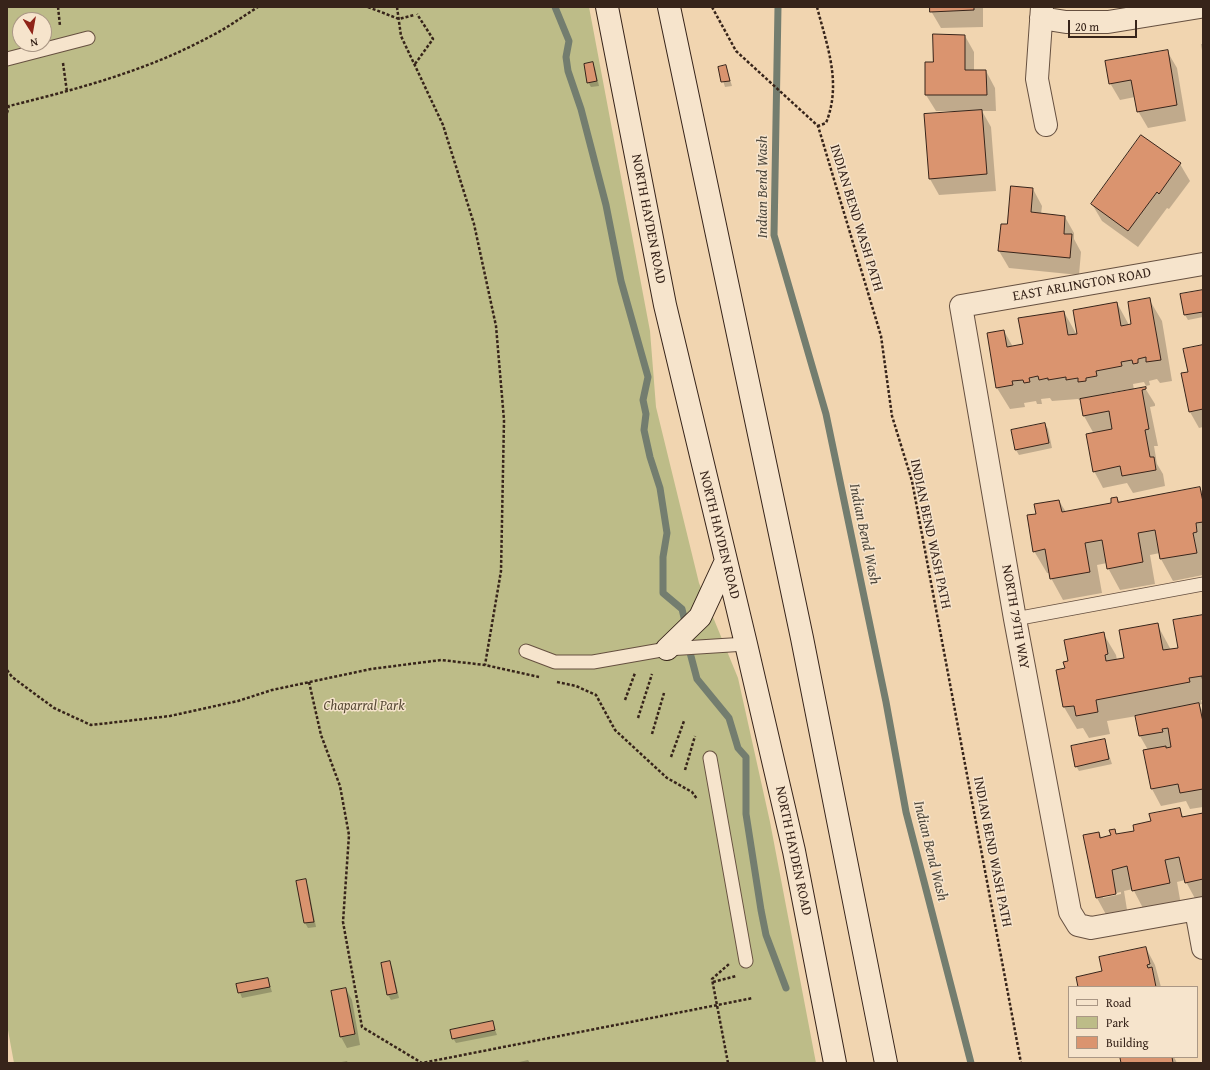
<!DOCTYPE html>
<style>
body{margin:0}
#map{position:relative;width:1210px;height:1070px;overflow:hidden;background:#f1d5b0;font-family:"Gentium Book Plus",serif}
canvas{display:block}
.frame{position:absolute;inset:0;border:8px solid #37241a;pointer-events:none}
.legend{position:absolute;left:1068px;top:986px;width:130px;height:72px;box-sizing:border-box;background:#f6e4cc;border:1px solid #aa9785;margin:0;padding:5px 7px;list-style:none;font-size:12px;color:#37241a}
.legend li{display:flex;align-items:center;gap:8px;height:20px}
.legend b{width:20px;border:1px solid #aa9785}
.north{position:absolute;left:12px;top:12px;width:40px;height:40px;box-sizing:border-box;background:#f6e4cc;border:1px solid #aa9785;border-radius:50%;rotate:169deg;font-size:11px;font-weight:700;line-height:16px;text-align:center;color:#37241a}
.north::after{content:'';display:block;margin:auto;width:14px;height:18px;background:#8f2418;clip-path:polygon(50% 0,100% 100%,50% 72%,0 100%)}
.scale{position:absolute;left:1068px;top:20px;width:69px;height:18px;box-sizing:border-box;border:2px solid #37241a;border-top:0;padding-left:5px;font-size:12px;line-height:14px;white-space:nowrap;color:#37241a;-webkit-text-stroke:3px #f6e4cc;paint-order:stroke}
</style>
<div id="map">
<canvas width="1210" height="1070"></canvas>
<div class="frame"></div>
<ul class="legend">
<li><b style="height:5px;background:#f6e4cc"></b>Road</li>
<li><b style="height:11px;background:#bdbc88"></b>Park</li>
<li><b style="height:11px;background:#da946f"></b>Building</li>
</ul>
<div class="north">N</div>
<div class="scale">20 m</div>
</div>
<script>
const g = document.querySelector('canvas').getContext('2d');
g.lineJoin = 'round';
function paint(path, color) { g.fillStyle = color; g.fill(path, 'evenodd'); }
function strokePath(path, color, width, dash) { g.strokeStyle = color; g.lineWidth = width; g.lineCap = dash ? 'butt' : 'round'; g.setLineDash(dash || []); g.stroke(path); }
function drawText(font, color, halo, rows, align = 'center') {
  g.font = font + ' "Gentium Book Plus",serif'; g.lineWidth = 3; g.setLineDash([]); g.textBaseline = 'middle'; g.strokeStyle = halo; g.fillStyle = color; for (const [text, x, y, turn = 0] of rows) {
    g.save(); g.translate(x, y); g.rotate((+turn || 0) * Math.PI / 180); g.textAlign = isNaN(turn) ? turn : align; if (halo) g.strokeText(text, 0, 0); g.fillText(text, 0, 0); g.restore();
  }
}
const green = new Path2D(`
 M 7,7 L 589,7 L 650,331 L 656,407 L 699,583 L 738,678 L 770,822 L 816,1063 L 14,1063 L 7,1025 ZM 20,20 L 44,20 L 44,44 L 20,44 Z`);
const shadow = new Path2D(`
 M 931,7 L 983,7 L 983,27 L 941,28 L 931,11 Z
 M 965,36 L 974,52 L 974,71 L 986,71 L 995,88 L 996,111 L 982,111 L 991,127 L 996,191 L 939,195 L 930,179 L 954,111 L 936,111 L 926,95 L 934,63 Z
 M 1201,44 L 1203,44 L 1203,57 Z
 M 1167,51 L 1177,68 L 1186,121 L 1148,128 L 1138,111 L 1135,97 L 1120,100 L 1110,83 Z
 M 592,63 L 595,68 L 599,86 L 591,87 L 588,82 Z
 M 726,66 L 732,86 L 725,87 L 719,68 Z
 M 1142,136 L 1180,164 L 1190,181 L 1169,209 L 1167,208 L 1138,247 L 1102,221 L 1092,204 Z
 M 1033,189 L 1042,206 L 1041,214 L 1065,217 L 1074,233 L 1074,239 L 1081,252 L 1079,275 L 1009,268 L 999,251 L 1002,225 L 1008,225 Z
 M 1203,291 L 1203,317 L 1188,320 L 1185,315 Z
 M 1149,299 L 1162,321 L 1172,381 L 1160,383 L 1157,379 L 1149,381 L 1150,385 L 1146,386 L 1144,382 L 1133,384 L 1134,390 L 1145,388 L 1155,404 L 1155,406 L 1150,407 L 1158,446 L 1154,446 L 1157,464 L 1163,474 L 1165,486 L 1133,493 L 1127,483 L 1103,488 L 1094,471 L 1094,434 L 1084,416 L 1081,401 L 1078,399 L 1052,401 L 1050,398 L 1041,399 L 1042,404 L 1037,404 L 1036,401 L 1024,403 L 1025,407 L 1010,409 L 997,388 L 1004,331 L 1013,347 L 1024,345 L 1064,312 L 1078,337 L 1117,303 L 1129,325 L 1133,325 ZM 1131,389 L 1131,390 L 1108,395 L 1108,393 Z
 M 1203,346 L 1203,427 L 1199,428 L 1190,412 L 1189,373 Z
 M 1045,424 L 1048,429 L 1052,448 L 1019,455 L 1016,450 Z
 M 1200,488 L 1203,493 L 1203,575 L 1173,581 L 1161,559 L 1160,553 L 1150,555 L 1155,584 L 1120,590 L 1108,568 L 1107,563 L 1097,565 L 1102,593 L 1063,600 L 1051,578 L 1050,573 L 1047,573 L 1034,551 L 1037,515 L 1059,501 L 1066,512 L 1112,504 L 1117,498 L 1120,502 Z
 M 1203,616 L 1203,700 L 1201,700 L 1202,704 L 1199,705 L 1203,712 L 1203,807 L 1190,809 L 1186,801 L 1161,806 L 1152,789 L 1145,751 L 1148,750 L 1140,736 L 1137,716 L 1107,721 L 1110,734 L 1089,738 L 1083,728 L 1077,729 L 1064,707 L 1058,670 L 1066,669 L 1069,662 L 1103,633 L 1116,655 L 1117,660 L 1125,659 L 1157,624 L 1171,650 L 1179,648 Z
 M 1104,740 L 1112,764 L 1079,771 L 1076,766 Z
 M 1179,809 L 1184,818 L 1203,814 L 1203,903 L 1198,904 L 1185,880 L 1177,882 L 1181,905 L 1145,912 L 1133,889 L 1124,891 L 1128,916 L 1109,920 L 1097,898 L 1084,836 L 1099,833 L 1102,838 L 1112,836 L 1114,830 L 1117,835 L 1135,831 ZM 1121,892 L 1121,894 L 1103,898 L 1103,896 Z
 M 305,880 L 308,886 L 316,927 L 308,928 L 305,923 L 297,882 Z
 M 1146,948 L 1155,965 L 1161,987 L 1079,987 Z
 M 389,962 L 392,967 L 399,998 L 391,1000 L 388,995 Z
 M 268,979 L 272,992 L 242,998 L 237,985 Z
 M 346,989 L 352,1000 L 360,1045 L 347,1048 L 341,1037 L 332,992 Z
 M 492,1022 L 497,1035 L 456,1043 L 453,1038 Z
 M 1120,1057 L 1174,1057 L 1177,1063 L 1122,1063 Z
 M 528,1060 L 530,1063 L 515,1063 Z
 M 347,1061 L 348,1063 L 336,1063 Z`);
const stream = new Path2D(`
 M 555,7 L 569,41 L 566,57 L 568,71 L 581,109 L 606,205 L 621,281 L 648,377 L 643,400 L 646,414 L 644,430 L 650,457 L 660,488 L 667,533 L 663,557 L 663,593 L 682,609 L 686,626
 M 778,7 L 774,235 L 826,414 L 886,702 L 906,812 L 971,1063
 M 688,645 L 697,679 L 729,718 L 738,748 L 746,757 L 746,814 L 761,910 L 766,935 L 786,988`);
const building = new Path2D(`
 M 930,7 L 974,7 L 974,10 L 930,12 Z
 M 933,34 L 965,35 L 965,70 L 986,70 L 987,95 L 925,95 L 925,62 L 933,62 Z
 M 1168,50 L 1177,105 L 1137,112 L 1131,80 L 1109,84 L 1105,61 Z
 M 593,62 L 597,81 L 587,83 L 584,64 Z
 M 726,65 L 730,81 L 721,82 L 718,67 Z
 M 982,110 L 987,174 L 929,179 L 924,114 Z
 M 1141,135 L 1181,163 L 1159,194 L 1157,192 L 1128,231 L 1091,204 Z
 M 1011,186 L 1033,188 L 1031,212 L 1065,216 L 1064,234 L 1072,234 L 1070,258 L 998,251 L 1001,224 L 1007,224 Z
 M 1203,290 L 1203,312 L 1184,315 L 1180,294 Z
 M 1150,298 L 1161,360 L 1146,362 L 1146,357 L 1138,359 L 1138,363 L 1133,364 L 1132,360 L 1121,362 L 1122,366 L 1096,371 L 1097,376 L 1086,378 L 1086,381 L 1078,382 L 1078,378 L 1066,380 L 1066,377 L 1048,380 L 1048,378 L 1039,380 L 1038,376 L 1029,378 L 1030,382 L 1024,383 L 1023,380 L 1012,381 L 1013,385 L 996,388 L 987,333 L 1004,330 L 1007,347 L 1023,344 L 1018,318 L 1064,311 L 1068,335 L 1077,334 L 1073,310 L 1117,302 L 1121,326 L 1131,324 L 1128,302 Z
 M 1203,345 L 1203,409 L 1189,412 L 1181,373 L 1188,372 L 1183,349 Z
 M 1146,387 L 1146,389 L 1142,390 L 1149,429 L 1145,430 L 1150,457 L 1154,457 L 1156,470 L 1122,476 L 1120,466 L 1093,472 L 1086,434 L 1112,429 L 1109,411 L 1083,416 L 1080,399 Z
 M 1045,423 L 1049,443 L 1015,450 L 1011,430 Z
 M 1200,487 L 1203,502 L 1203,522 L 1196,523 L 1197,532 L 1193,533 L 1197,553 L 1160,559 L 1155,530 L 1138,533 L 1143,562 L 1107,569 L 1102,540 L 1085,543 L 1090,572 L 1050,579 L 1045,549 L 1033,552 L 1027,515 L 1036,514 L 1034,504 L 1059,500 L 1062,512 L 1111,503 L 1111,498 L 1117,497 L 1118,502 Z
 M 1203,615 L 1203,683 L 1202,676 L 1189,678 L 1190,682 L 1096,700 L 1098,712 L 1076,716 L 1074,706 L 1063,707 L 1056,670 L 1065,668 L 1063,662 L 1068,661 L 1064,640 L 1104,632 L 1108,654 L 1105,655 L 1106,661 L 1124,658 L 1119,630 L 1158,623 L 1163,650 L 1178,648 L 1173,620 Z
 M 1199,703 L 1203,722 L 1203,789 L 1180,793 L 1178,784 L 1151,789 L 1143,750 L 1166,746 L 1166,748 L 1171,747 L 1168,728 L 1162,729 L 1163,732 L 1139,736 L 1135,716 Z
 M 1105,739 L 1109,759 L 1075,767 L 1071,746 Z
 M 1180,808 L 1182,817 L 1203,813 L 1203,879 L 1185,883 L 1179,857 L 1165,860 L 1170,883 L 1132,891 L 1127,866 L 1112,870 L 1116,894 L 1096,898 L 1083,835 L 1099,832 L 1100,838 L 1111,835 L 1109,830 L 1115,829 L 1116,834 L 1134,831 L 1133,825 L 1151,821 L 1149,814 Z
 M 306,879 L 314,922 L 304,923 L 296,881 Z
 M 1146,947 L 1150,964 L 1147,965 L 1148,968 L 1152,967 L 1156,987 L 1078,987 L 1076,977 L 1102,971 L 1099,957 Z
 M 390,961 L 397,993 L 387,995 L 381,963 Z
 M 268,978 L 270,987 L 238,993 L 236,984 Z
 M 346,988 L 355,1034 L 340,1037 L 331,991 Z
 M 493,1021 L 495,1030 L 452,1039 L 450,1030 Z
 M 1126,1057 L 1172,1057 L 1173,1063 L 1121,1063 L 1120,1058 Z`);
const path = new Path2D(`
 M 58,7 L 60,26
 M 368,7 L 399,19 L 414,15
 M 397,7 L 401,36 L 443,125 L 474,224 L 496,326 L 504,420 L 501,571 L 485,665
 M 712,7 L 736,51 L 818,126 L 881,336 L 892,416 L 912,481 L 1021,1063
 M 817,7 C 827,46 842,83 826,123 L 818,126
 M 63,63 L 67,92
 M 415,64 L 433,39 L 417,14
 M 7,113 L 9,106 C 78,89 149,70 211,36 C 227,28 242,17 258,7
 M 7,670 L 12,677 L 54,708 L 91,725 L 170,716 L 238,701 L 272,690 L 371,669 L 441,660 L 485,665 L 539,677
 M 309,682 L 321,735 L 340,786 L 349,835 L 343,922 L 362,1027 L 422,1063 L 753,998
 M 557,682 L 576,686 L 596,695 L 615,730 L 667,778 L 692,792 L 697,799
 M 625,700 L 635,673
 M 638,718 L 652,674
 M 652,734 L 664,693
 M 671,757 L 684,721
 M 685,770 L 695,736
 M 713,982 L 736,976
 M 728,1063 L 712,979 L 729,964`);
const service = new Path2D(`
 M 7,59 L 88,38
 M 1015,619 L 1203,584
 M 526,651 L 555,662 L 593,662 L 667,649 L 746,644
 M 710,758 L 746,961`);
const minor = new Path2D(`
 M 1042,7 L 1037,79 L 1046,125
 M 1041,18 L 1066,22 L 1108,22 L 1200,7
 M 1203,264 L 961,306 L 1015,619 L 1070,912 L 1078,925 L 1091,928 L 1203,908
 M 1196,910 L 1203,948`);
const secondary = new Path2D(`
 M 607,7 L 665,305 L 746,644 L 794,851 L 835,1063
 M 669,7 L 802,638 L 886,1063
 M 667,649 L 700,617 L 726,561`);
const streetNames = [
 ["INDIAN BEND WASH PATH",856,218,73],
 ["NORTH HAYDEN ROAD",648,219,79],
 ["EAST ARLINGTON ROAD",1082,285,-10],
 ["INDIAN BEND WASH PATH",930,534,78],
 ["NORTH HAYDEN ROAD",719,535,76],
 ["NORTH 79TH WAY",1015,617,80],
 ["NORTH HAYDEN ROAD",793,851,78],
 ["INDIAN BEND WASH PATH",992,852,79]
];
const parkNames = [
 ["Chaparral Park",364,706]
];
const waterNames = [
 ["Indian Bend Wash",763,187,-90],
 ["Indian Bend Wash",864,534,78],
 ["Indian Bend Wash",930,851,76]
];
paint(green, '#bdbc88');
paint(shadow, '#0003');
strokePath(stream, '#737d6f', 7);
paint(building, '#da946f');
strokePath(building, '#37241a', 1);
strokePath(service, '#665040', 15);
strokePath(minor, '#665040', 24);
strokePath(secondary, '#37241a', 24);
strokePath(path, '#37241a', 2.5, [3, 2]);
strokePath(service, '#f6e4cc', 13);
strokePath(minor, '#f6e4cc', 22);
strokePath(secondary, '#f6e4cc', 22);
drawText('14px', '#37241a', '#f6e4cc', streetNames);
drawText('italic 14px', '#584a36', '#f6e4cc', parkNames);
drawText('italic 15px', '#50493d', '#f6e4cc', waterNames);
</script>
